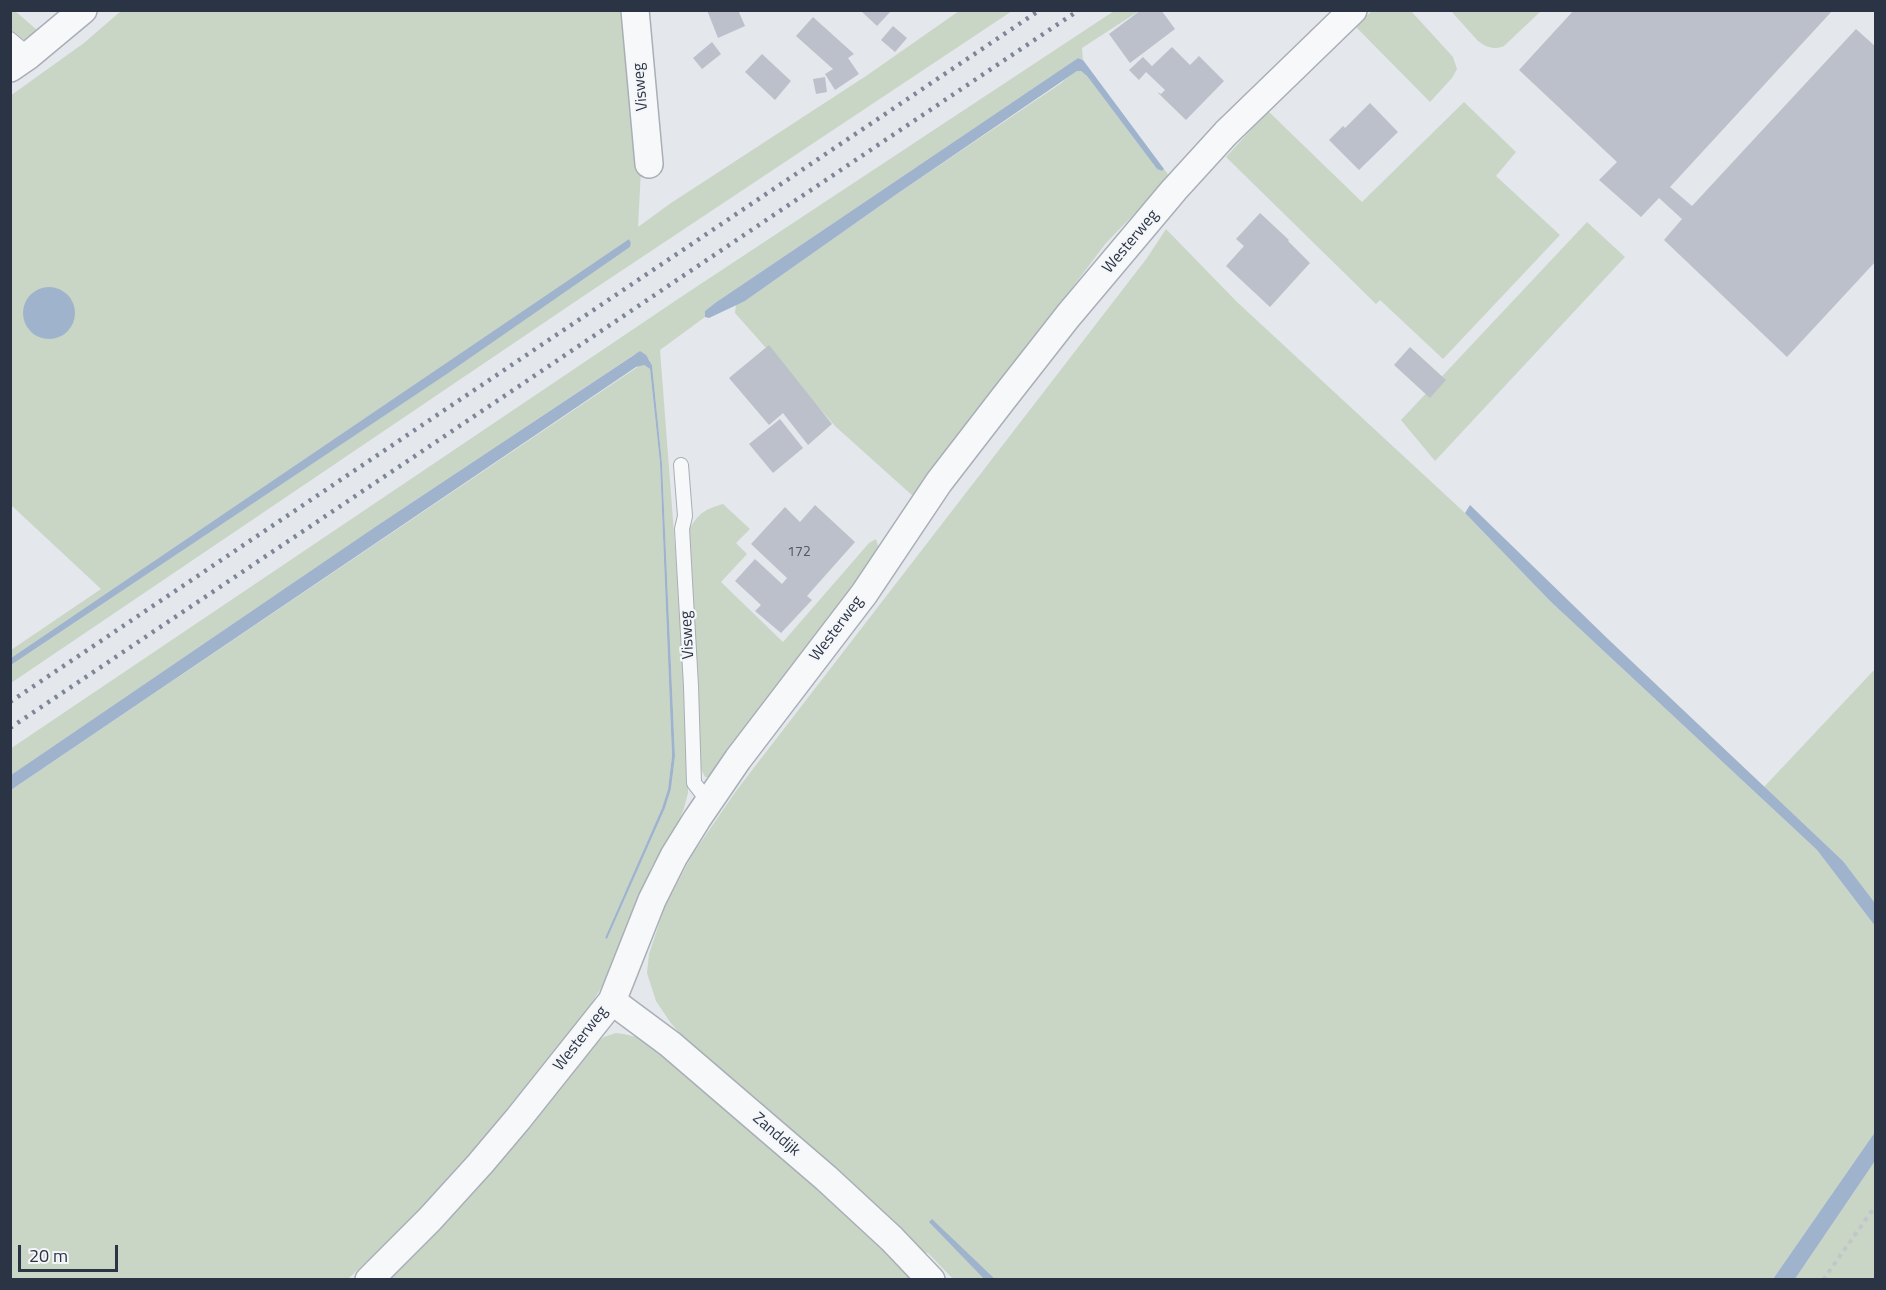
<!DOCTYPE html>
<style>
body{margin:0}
#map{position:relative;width:1886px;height:1290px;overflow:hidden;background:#e4e7ec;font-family:"Titillium Web",sans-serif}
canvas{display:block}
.frame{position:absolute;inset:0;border:12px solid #2b3445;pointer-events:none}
.scale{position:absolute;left:18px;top:1245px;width:100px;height:27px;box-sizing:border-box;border:3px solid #2b3445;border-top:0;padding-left:8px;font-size:18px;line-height:21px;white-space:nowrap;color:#2b3445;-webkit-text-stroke:4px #f4f6f9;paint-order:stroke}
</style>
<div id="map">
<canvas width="1886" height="1290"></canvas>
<div class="frame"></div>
<div class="scale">20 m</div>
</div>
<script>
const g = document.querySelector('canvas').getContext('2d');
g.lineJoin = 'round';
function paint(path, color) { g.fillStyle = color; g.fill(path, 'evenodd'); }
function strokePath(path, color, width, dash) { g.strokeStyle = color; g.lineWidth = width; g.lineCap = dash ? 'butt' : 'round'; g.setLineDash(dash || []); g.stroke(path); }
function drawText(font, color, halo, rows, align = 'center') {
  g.font = font + ' "Titillium Web",sans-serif'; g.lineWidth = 4.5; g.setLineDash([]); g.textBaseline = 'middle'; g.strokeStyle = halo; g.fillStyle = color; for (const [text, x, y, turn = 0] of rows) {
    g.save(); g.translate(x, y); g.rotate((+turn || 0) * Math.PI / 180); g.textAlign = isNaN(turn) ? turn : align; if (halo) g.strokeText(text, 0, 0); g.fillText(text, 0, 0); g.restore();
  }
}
const green = new Path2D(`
 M 11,11 L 15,11 L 37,30 L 11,49 Z
 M 121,11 L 625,11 L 641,170 L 638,227 L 671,203 L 866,76 L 959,11 L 1012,11 L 585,295 L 11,683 L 11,665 L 447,374 L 630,247 L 631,243 L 629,239 L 11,658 L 11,650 L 101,589 L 11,505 L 10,96 L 84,43 Z
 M 1114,11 L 1139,11 L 1082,48 L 1083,60 L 1078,58 L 715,303 L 705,311 L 705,317 L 660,350 L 681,625 L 687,741 L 688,793 L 684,808 L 679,822 L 651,868 L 611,971 L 589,1008 L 550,1060 L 483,1140 L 409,1221 L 348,1279 L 11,1279 L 11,790 L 642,364 L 650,369 L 660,463 L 672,756 L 668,789 L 662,808 L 605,938 L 607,939 L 665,808 L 671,789 L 675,756 L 662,463 L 652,365 L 649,359 L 635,354 L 378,525 L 11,775 L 10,749 L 687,293 Z
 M 1372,11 L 1411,11 L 1453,57 L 1457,69 L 1452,78 L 1430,102 L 1355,26 Z
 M 1451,11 L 1541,11 L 1504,46 C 1494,50 1487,48 1478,41 Z
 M 1076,71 L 1081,71 L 1087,76 L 1157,169 L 1162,171 L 1164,169 L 1170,177 L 1106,243 L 914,497 L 836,427 L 735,313 L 736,304 L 745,301 L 894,196 L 1060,84 Z
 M 1464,102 L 1516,152 L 1496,176 L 1560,235 L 1443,359 L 1380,300 L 1376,304 L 1226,157 L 1268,111 L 1362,202 Z
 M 1587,222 L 1625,257 L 1435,461 L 1401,420 Z
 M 1166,229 L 1237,302 L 1465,513 L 1550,601 L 1817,850 L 1875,926 L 1875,1132 L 1773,1279 L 995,1279 L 932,1220 L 930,1222 L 984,1279 L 953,1279 L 928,1253 L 918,1252 L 695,1051 L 670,1022 L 656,1001 L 647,973 L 649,954 L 664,909 L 692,855 L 736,791 L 1147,258 Z
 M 723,504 L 750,529 L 736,543 L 747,554 L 721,582 L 783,642 L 869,543 L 876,539 L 879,549 L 772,695 L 708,777 L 705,777 L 700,767 L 688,531 C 699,513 703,510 723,504 Z
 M 1875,669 L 1875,903 L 1843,861 L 1764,787 Z
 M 616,1033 C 626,1034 635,1036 643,1040 C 672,1057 705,1091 731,1113 C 793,1167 856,1220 914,1280 L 385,1280 L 591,1046 L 604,1037 Z
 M 1875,1161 L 1875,1279 L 1795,1279 Z`);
const water = new Path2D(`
 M 1078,58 L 1083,60 L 1164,169 L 1162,171 L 1157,169 L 1087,76 L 1081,71 L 1077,71 L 894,196 L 745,301 L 709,318 L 705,317 L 705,311 L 715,303 Z
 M 629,239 L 631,243 L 630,247 L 447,374 L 11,665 L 11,658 Z
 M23 313a26 26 0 1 1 52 0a26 26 0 1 1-52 0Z
 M 640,351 L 646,355 L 652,365 L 662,463 L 675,756 L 671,789 L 665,808 L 607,939 L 605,938 L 662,808 L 668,789 L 672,756 L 660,463 L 650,369 L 644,365 L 636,367 L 11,790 L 11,775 L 378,525 Z
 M 1470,505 L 1608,639 L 1843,861 L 1875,903 L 1875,926 L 1817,850 L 1550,601 L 1465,513 Z
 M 1875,1132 L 1875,1161 L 1795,1279 L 1773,1279 Z
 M 932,1219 L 995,1279 L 984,1279 L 929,1222 Z`);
const building = new Path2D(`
 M 707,10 L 738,10 L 745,26 L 718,38 Z
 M 860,10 L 892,10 L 877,26 Z
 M 1141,10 L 1161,10 L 1175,29 L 1130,63 L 1109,34 Z
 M 1574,10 L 1833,10 L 1670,187 L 1692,206 L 1856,29 L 1876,47 L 1876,261 L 1787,357 L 1664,240 L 1682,219 L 1659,198 L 1641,217 L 1599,180 L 1617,162 L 1519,70 Z
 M 813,17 L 854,54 L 848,58 L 859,74 L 835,90 L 825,74 L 833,69 L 796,36 Z
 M 893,26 L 907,38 L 895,52 L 881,40 Z
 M 712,42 L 721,54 L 702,69 L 693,58 Z
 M 1172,47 L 1190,65 L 1199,56 L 1224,81 L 1186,120 L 1157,92 L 1161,94 L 1165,90 L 1146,72 L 1139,80 L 1129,70 L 1143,57 L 1152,66 Z
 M 762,54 L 791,81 L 775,100 L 745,72 Z
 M 825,77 L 827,92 L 816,94 L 813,79 Z
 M 1370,103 L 1398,132 L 1359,170 L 1329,140 L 1343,126 L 1345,128 Z
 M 1260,213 L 1289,240 L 1288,241 L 1310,263 L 1270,307 L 1226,266 L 1244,246 L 1236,239 Z
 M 769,345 L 832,424 L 808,445 L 783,413 L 769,425 L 729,378 Z
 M 1410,347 L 1446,380 L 1430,398 L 1394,365 Z
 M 780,419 L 803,448 L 773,473 L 749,444 Z
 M 815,505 L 855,542 L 807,596 L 812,600 L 781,633 L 755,611 L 761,605 L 735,581 L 755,559 L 782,584 L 787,578 L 751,544 L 785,507 L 800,522 Z`);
const path = new Path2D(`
 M 1823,1280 L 1876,1205`);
const lane = new Path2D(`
 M 10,39 L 29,55
 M 681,465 L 685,516 L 682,529 L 691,686 L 694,783 L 701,792 L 710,799`);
const street = new Path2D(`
 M 635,10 L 649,164
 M 10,68 L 29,55 L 83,10
 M 612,1001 L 670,1044 L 826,1178 L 892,1239 L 931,1280
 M 369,1280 L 430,1219 L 480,1164 L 518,1119 L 612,1001 L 652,900 L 674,856 L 697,819 L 738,759 L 864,594 L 939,482 L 1003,399 L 1068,316 L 1174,190 L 1226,133 L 1353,10`);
const rail = new Path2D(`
 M 10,702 L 1040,10
 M 10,728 L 1079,10`);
const numberNames = [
 ["172",799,553]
];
const streetNames = [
 ["Visweg",641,87,-95],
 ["Westerweg",1131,242,-50],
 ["Westerweg",837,629,-53],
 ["Visweg",688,635,-93],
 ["Westerweg",581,1039,-52],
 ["Zanddijk",776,1135,41]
];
paint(green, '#c9d6c5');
paint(water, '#9fb4cc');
paint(building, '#bbc0ca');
strokePath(lane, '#a9aeb7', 16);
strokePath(street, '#a9aeb7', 30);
strokePath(path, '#c2c5cb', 4, [4.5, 4.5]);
strokePath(lane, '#f7f8fa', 14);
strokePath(street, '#f7f8fa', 27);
strokePath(rail, '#7d8696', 4.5, [3, 6]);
drawText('14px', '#4f5766', null, numberNames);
drawText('16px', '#2b3445', '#f4f6f9', streetNames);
</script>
